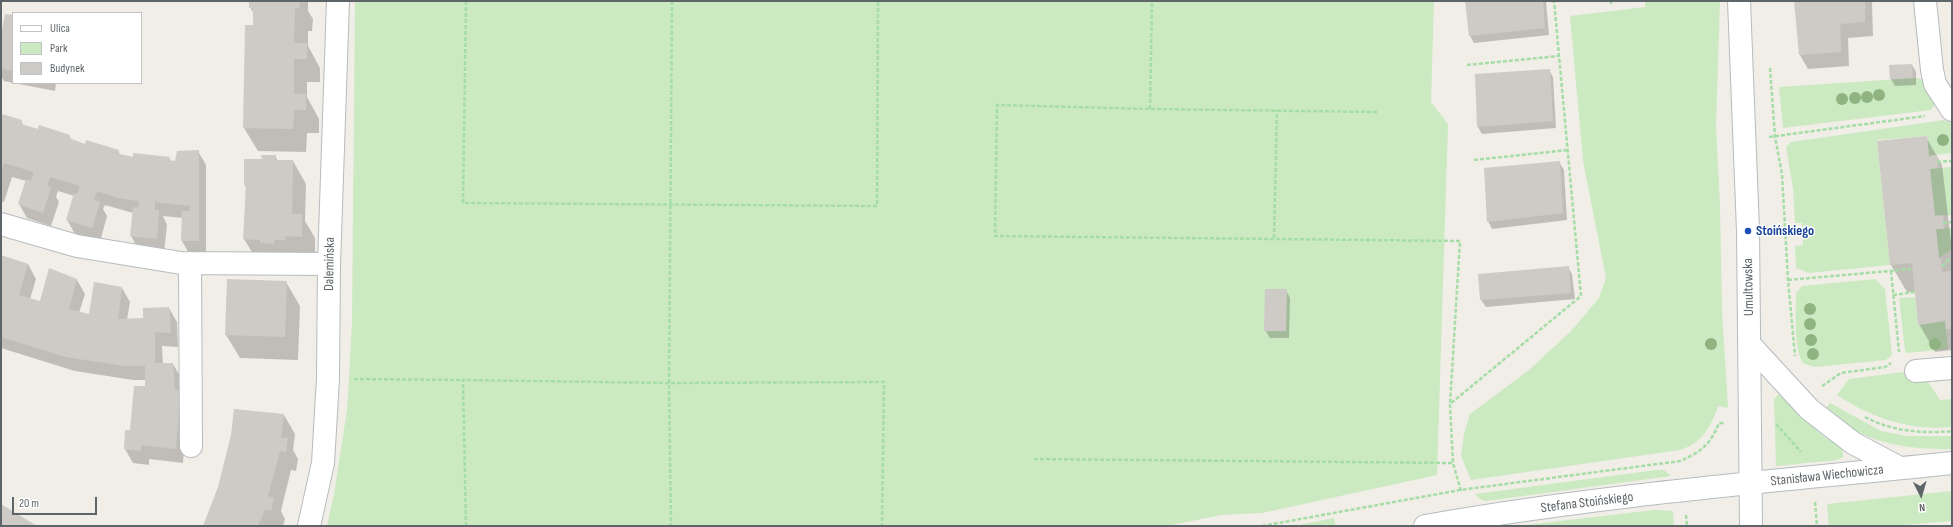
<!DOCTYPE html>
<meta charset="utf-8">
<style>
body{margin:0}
#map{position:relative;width:1953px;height:527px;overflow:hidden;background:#f1ede7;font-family:"Sofia Sans Condensed",sans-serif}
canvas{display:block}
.frame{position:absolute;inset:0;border:2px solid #5e6568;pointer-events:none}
.legend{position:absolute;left:12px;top:12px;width:130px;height:72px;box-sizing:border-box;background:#fff;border:1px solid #bfc1c3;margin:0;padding:5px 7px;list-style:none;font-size:12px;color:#5e6568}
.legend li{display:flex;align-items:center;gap:8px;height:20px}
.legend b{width:20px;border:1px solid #bfc1c3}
.north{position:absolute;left:1901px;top:475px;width:40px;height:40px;-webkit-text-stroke:3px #fff;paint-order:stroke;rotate:175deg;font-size:11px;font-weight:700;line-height:16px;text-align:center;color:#5e6568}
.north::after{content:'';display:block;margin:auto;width:14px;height:18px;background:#5e6568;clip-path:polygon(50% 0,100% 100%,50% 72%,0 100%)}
.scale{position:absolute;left:12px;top:497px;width:85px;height:18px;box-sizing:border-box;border:2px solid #5e6568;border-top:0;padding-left:5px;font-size:12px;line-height:14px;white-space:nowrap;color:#5e6568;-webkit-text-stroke:3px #fff;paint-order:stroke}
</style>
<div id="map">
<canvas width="1953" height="527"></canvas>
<div class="frame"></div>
<ul class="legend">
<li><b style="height:5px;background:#fff"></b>Ulica</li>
<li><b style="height:11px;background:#cceac2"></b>Park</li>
<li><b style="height:11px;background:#cecac6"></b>Budynek</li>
</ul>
<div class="north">N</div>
<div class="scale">20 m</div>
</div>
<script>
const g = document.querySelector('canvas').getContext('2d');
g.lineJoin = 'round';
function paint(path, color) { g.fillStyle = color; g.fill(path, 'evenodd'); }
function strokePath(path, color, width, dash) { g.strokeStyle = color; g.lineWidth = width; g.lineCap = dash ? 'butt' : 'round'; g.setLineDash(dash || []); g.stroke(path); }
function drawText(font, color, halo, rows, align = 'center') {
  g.font = font + ' "Sofia Sans Condensed",sans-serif'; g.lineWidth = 3; g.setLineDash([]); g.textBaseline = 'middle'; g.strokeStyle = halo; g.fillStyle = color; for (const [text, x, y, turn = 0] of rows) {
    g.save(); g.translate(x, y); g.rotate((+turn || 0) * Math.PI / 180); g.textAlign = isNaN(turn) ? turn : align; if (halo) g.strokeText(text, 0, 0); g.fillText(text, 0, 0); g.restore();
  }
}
const green = new Path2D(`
 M 355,1 L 1434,1 L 1431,102 L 1448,124 L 1437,475 L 1262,513 L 1221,515 L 1167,526 L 327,526 L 334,494 L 347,410 L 349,379 L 352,322 Z
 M 1645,1 L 1720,1 L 1716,126 L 1720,206 L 1722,311 L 1728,408 L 1718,406 C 1711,427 1702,443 1680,450 L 1471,480 L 1461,456 L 1464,434 L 1470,414 L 1529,370 L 1571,331 L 1599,298 L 1606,278 L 1583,161 L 1570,16 L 1645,7 Z
 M 1915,78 L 1923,79 L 1925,89 L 1935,104 L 1931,110 L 1783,128 L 1779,87 Z
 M 1944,120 L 1952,123 L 1952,153 L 1929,156 L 1927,136 L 1877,140 L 1890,265 L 1809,273 L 1796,268 L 1795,246 L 1803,245 L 1802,223 L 1795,223 L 1793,188 L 1786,147 L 1791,142 Z
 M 1952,167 L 1952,215 L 1935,216 L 1930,169 Z
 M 1952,228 L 1952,249 L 1939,258 L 1936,229 Z
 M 1875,279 L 1885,289 L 1892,355 L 1886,360 L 1816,367 L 1804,364 C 1793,352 1796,309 1796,293 L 1802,286 Z
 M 1915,297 L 1918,325 L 1945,321 L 1948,349 L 1907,353 L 1905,351 L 1899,298 Z
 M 1903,372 L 1927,380 L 1940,400 L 1952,399 L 1952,427 C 1911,431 1871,418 1837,395 L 1849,379 Z
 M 1778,395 C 1786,396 1806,421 1814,428 C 1818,431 1822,435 1826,438 C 1834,443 1845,445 1843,457 L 1837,460 L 1776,466 L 1774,399 Z
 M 1830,403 L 1881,431 L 1907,436 L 1952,436 L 1952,449 C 1921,450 1881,446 1853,429 C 1844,424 1835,417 1825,410 Z
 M 1656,470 L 1664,470 L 1671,476 L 1486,501 L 1480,499 L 1475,494 Z
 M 1952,491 L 1952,521 L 1893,526 L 1829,526 L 1827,504 Z
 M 1654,510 L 1673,511 L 1674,526 L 1517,526 Z
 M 1334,518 L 1336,526 L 1294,526 Z`);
const shadow = new Path2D(`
 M 250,1 L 308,1 L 308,11 L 313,19 L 312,31 L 308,31 L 308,46 L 320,68 L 320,82 L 307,82 L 307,97 L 319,119 L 319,133 L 307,133 L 306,152 L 258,151 L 244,128 L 246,26 L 254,26 L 254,14 L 250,7 Z
 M 1466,1 L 1546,1 L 1549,35 L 1474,43 L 1470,36 Z
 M 1795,1 L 1872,1 L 1873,36 L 1848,38 L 1849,66 L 1808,69 L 1800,55 Z
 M 13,16 L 13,83 L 4,81 L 1,76 L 1,41 Z
 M 1912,65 L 1916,72 L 1916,85 L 1895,86 L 1891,79 Z
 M 1549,70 L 1553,77 L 1556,128 L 1482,134 L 1478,127 Z
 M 14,83 L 56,83 L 55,91 Z
 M 1,116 L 21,121 L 24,126 L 69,136 L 72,140 L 85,145 L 118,151 L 121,156 L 133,158 L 169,158 L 171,162 L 176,162 L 198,151 L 206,165 L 206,254 L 190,255 L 182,241 L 182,218 L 163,216 L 167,225 L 164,253 L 139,250 L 131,236 L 133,213 L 105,205 L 103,209 L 107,216 L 100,242 L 75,234 L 67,220 L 74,196 L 58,191 L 56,197 L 59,202 L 51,226 L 27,218 L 19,204 L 26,181 L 12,177 L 4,202 L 1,201 Z
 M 1926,137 L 1942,165 L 1952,250 L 1952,350 L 1935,352 L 1919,324 L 1916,292 L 1907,292 L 1891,265 Z
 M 275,156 L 278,161 L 293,161 L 306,184 L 305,221 L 315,238 L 315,260 L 258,262 L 244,239 L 246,188 L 245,185 L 263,160 Z
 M 1559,162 L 1564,170 L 1567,220 L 1492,229 L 1488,221 Z
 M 1,256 L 28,264 L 36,279 L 30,299 L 41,302 L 77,280 L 85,294 L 79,313 L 90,315 L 122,288 L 130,302 L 127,320 L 144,319 L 169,308 L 177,322 L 178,347 L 162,346 L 163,364 L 173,364 L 181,378 L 187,406 L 183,463 L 149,459 L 149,465 L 133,463 L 125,449 L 126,431 L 131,431 L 146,388 L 146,380 L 133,380 L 75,371 L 1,348 Z
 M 1568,267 L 1572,274 L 1575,299 L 1486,307 L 1481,300 L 1479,275 Z
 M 286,282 L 300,306 L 298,360 L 240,358 L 226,335 Z
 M 1286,290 L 1290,298 L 1289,338 L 1270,338 L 1265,330 Z
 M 284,415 L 295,434 L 293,450 L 298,459 L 296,471 L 291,470 L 281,511 L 285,519 L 283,526 L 204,526 Z`);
const building = new Path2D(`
 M 249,1 L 300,1 L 299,8 L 295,8 L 294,43 L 307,43 L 307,59 L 294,59 L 294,94 L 306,94 L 306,110 L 294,110 L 293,129 L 243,128 L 245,25 L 253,25 L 253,8 L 249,8 Z
 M 1465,1 L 1543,1 L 1545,28 L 1469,36 Z
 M 1794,1 L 1865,1 L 1865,22 L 1840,24 L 1841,52 L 1799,55 Z
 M 5,14 L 13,15 L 13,71 L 1,68 L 1,35 Z
 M 1912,64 L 1913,78 L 1890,79 L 1889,65 Z
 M 1550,69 L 1553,121 L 1477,127 L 1475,74 Z
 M 2,114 L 22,120 L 21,124 L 38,129 L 39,125 L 70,135 L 69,138 L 85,144 L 86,140 L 119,150 L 118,154 L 124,155 L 133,157 L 133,153 L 152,155 L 170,157 L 169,160 L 175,161 L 177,151 L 199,150 L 199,241 L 181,241 L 182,211 L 190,211 L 190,206 L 155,202 L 155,210 L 159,210 L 157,239 L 130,236 L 133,207 L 138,208 L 139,201 L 118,198 L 97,191 L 94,200 L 100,202 L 92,228 L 66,220 L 74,193 L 77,194 L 80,186 L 50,177 L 47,185 L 51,187 L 43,213 L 18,204 L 26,179 L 31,181 L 34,172 L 4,163 L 1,173 Z
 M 1927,136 L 1929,156 L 1937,155 L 1938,168 L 1930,169 L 1935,216 L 1943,215 L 1944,229 L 1936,229 L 1939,258 L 1941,258 L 1942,272 L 1952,271 L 1952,329 L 1946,329 L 1945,321 L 1918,325 L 1912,263 L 1890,265 L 1877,141 Z
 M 261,155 L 276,155 L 275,160 L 293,160 L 292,214 L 302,214 L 302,237 L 285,236 L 285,240 L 274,240 L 274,244 L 260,243 L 260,240 L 243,239 L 246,185 L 244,185 L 244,159 L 262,159 Z
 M 1560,161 L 1563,213 L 1487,222 L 1484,168 Z
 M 1,255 L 28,264 L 19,295 L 40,301 L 49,268 L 77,279 L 69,309 L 89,314 L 94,282 L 122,287 L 118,319 L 143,318 L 143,308 L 169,307 L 171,333 L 155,332 L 155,363 L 173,363 L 175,390 L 180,391 L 176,449 L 142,445 L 141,451 L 124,449 L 125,430 L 130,430 L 134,386 L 145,386 L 145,366 L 124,366 L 66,357 L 1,337 Z
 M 1569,266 L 1571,293 L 1480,300 L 1478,274 Z
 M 227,279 L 287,281 L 285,337 L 225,335 Z
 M 1265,289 L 1287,289 L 1286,331 L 1264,331 Z
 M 234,409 L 284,414 L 281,438 L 288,438 L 286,452 L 280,451 L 268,496 L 274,498 L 271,511 L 265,510 L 258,526 L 203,526 L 218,487 L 231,435 Z
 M 1,504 L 37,526 L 1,526 Z`);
const path = new Path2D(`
 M 466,1 L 463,203 L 877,206 L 878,1
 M 672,1 L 669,383 L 884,382 L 882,526
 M 1611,1 L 1611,4
 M 1467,65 L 1559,56
 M 1770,68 L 1775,137 L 1782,174 L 1788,280 L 1795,356
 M 1150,109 L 1152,1
 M 1377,112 L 1150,109 L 997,105 L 995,236 L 1460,241 L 1450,404
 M 1769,137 L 1925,116
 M 1474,160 L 1568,150
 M 1937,162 L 1952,161
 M 1943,223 L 1952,222
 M 1274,238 L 1277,110
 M 1942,266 L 1952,257
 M 1891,271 L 1899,352
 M 1788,280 L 1912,269
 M 1893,295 L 1915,292
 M 354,379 L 463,380
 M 1822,386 L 1841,373 L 1885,367 L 1891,363
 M 1865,417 C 1891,431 1923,434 1952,431
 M 1776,424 L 1801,452
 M 1034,459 L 1453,463
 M 1461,491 L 1453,463 L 1450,404 L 1581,296 L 1554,1
 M 1815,502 L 1817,526
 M 1686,515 L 1687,526
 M 466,526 L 463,380 L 669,383 L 671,526
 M 1262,526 L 1460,490 L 1680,461 C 1701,452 1710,445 1719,423 L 1724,423`);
const street = new Path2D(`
 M 1925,1 L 1932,70 L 1935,84 L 1952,110
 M 1,224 L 77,246 L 181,263 L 329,264
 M 190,263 L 191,446
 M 1916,371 L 1952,368
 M 309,526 L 323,463 L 328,379 L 329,264 L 338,1`);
const secondary = new Path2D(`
 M 1739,1 L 1748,231 L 1751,526
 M 1751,346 L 1809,409 L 1853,443 L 1900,468
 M 1425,526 C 1599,495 1777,481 1952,463`);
const trees = [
 [1879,95],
 [1867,97],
 [1855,98],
 [1842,99],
 [1943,140],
 [1810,309],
 [1810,324],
 [1811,340],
 [1711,344],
 [1935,344],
 [1813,354]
];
const markers = [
 [1748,231,4,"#1a4fb4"]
];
const transitNames = [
 ["Stoińskiego",1756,231]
];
const streetNames = [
 ["Dalemińska",330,264,-89],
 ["Umultowska",1749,287,-91],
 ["Stanisława Wiechowicza",1827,476,-6],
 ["Stefana Stoińskiego",1587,503,-7]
];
paint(green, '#cceac2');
paint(shadow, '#0003');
paint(building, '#cecac6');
strokePath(street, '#b7bbbe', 24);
strokePath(secondary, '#b5bcbf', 24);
strokePath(path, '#a5dda6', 2.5, [4, 2]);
strokePath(street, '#fff', 22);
strokePath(secondary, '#fff', 22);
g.fillStyle = '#8fb482';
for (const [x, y] of trees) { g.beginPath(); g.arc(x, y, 6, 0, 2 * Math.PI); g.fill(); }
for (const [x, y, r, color] of markers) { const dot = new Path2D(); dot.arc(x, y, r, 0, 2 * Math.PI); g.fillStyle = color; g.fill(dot); strokePath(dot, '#fff', 1.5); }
drawText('bold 14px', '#164399', '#fff', transitNames, 'left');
drawText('14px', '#5e6568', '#fff', streetNames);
</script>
